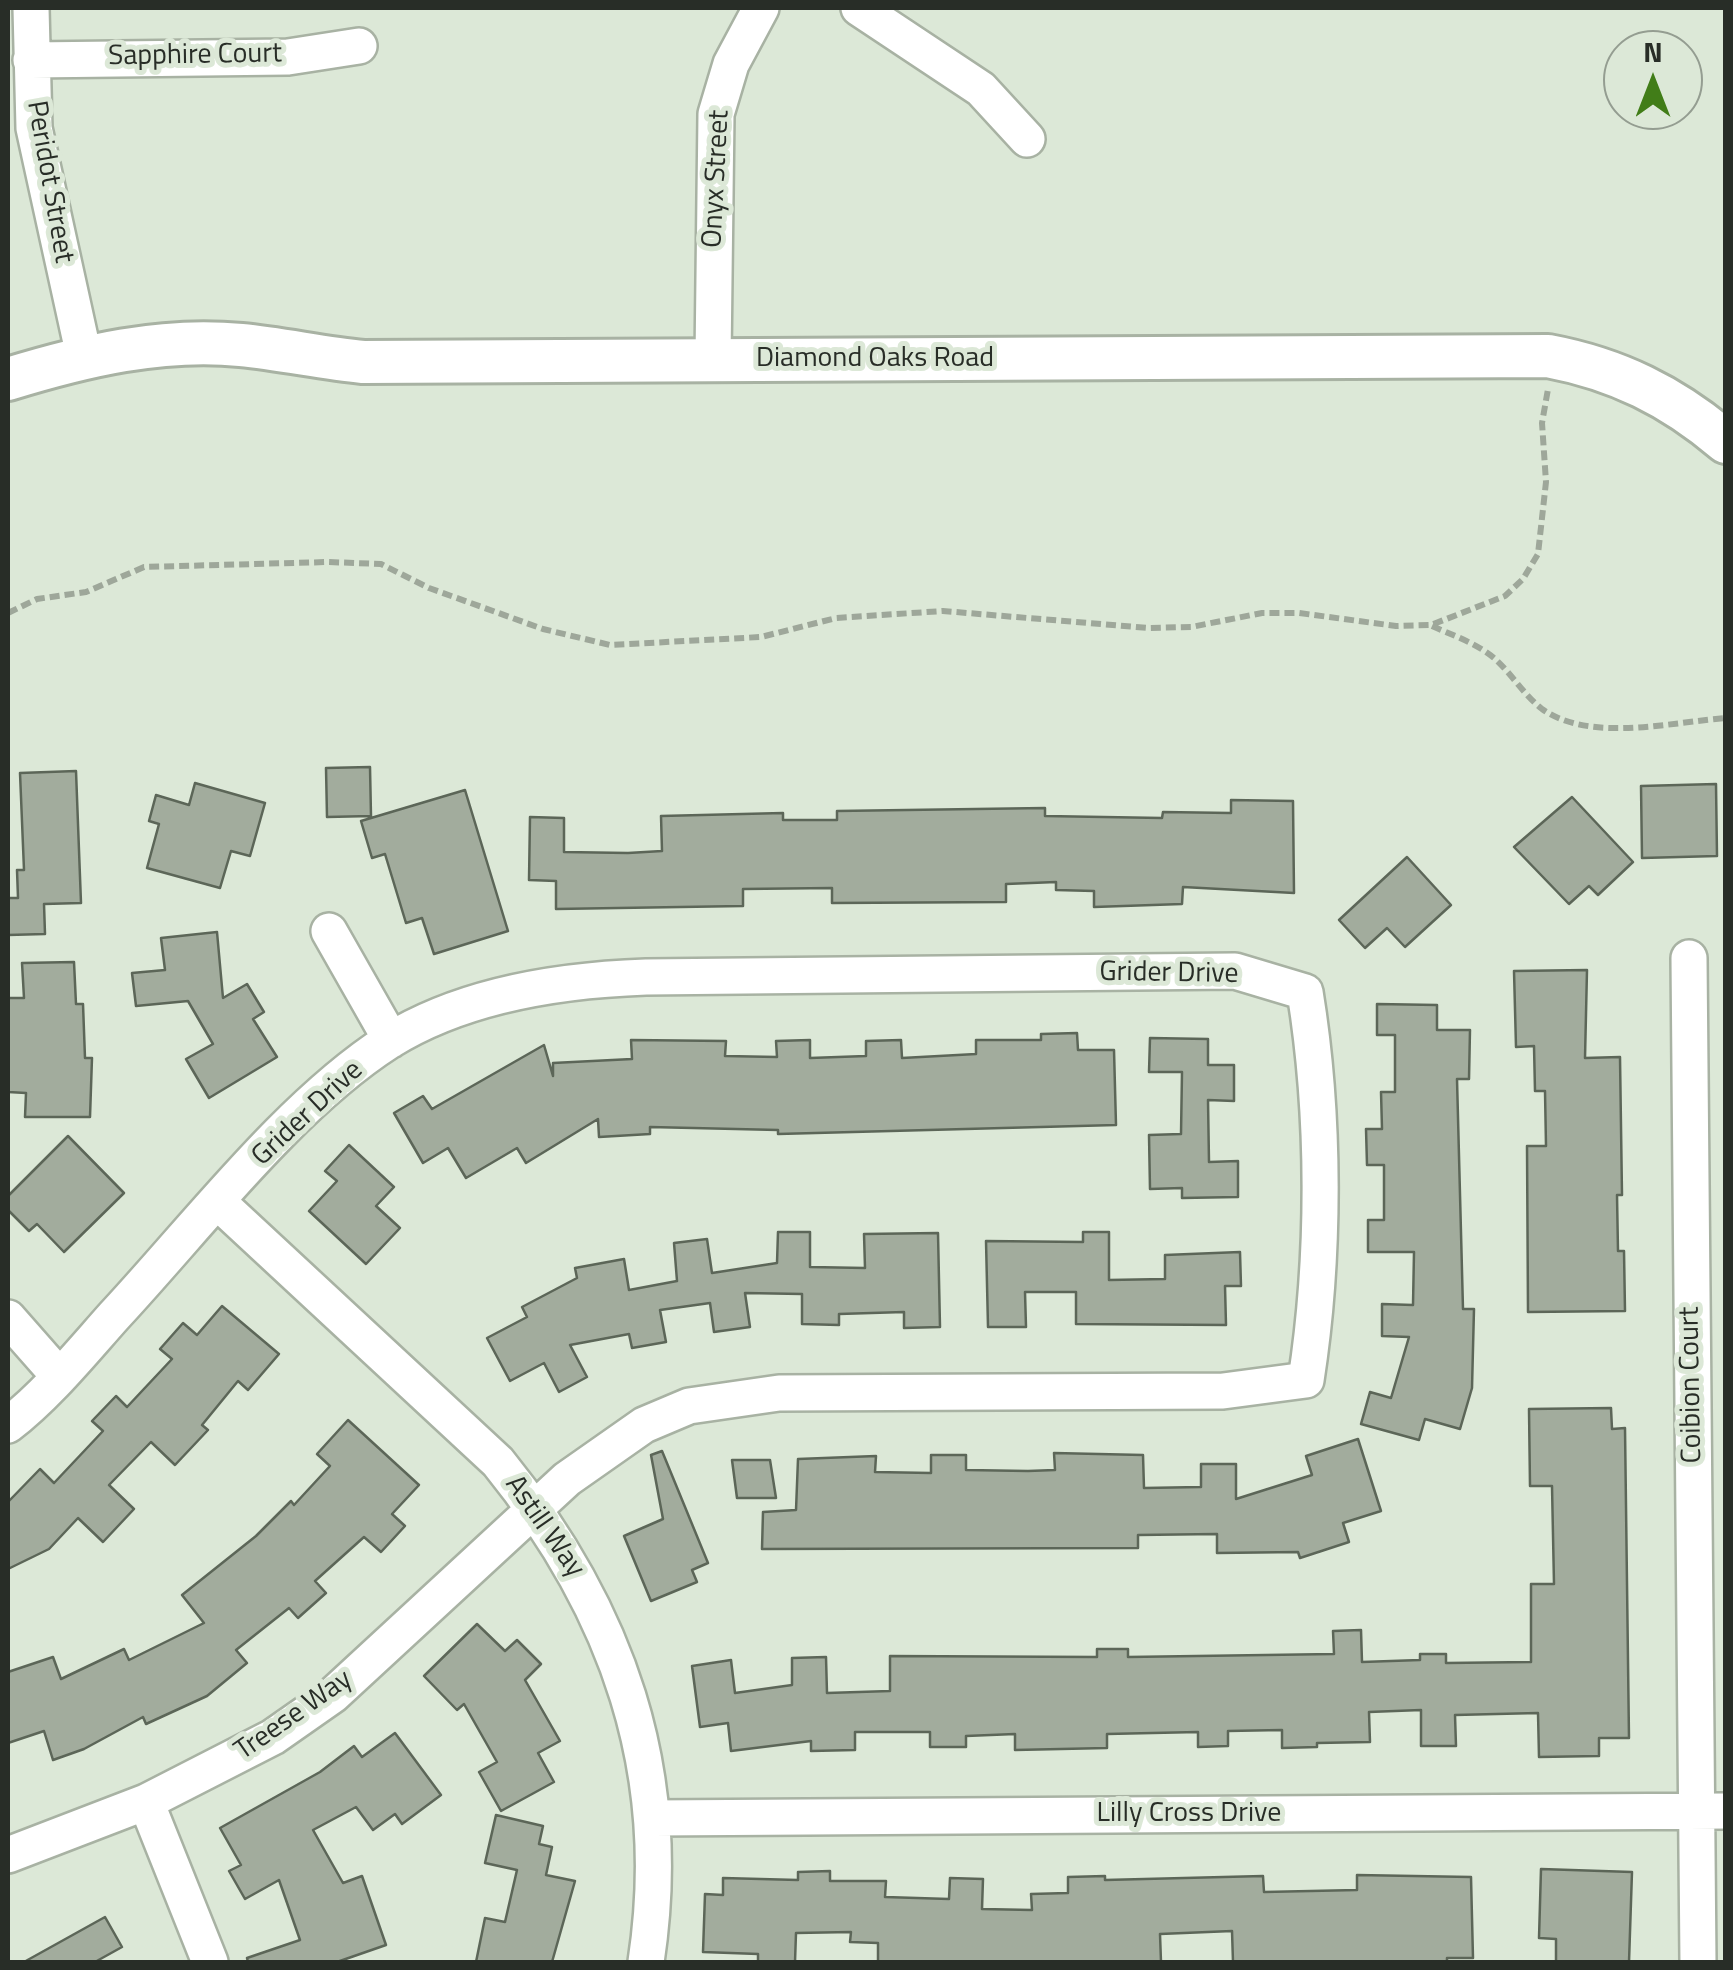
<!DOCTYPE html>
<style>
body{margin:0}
#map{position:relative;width:1733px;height:1970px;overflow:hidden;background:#dce8d7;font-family:"Titillium Web",sans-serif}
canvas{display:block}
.frame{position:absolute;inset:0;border:10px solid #282d27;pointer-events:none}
.north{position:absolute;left:1603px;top:30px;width:100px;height:100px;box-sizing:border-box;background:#dce8d7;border:2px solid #949d91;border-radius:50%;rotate:0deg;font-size:28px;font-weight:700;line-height:40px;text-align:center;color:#282d27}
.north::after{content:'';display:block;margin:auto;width:35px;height:45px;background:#417d18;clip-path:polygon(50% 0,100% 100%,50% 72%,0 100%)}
</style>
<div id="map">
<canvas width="1733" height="1970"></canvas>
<div class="frame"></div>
<div class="north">N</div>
</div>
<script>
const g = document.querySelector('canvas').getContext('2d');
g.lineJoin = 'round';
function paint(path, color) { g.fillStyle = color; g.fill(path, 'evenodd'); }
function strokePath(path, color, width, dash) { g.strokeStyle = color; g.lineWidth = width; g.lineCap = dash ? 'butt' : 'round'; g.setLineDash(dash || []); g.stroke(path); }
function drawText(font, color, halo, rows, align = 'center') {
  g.font = font + ' "Titillium Web",sans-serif'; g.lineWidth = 10; g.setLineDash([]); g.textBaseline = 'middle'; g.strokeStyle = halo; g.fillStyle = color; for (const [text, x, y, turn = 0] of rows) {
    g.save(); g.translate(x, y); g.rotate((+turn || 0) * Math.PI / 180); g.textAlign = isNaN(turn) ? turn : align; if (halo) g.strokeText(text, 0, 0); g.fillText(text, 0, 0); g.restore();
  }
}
const building = new Path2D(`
 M 370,767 L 371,816 L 327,817 L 326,768 Z
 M 76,771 L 81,903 L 44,904 L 45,934 L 8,935 L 8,898 L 18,898 L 17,870 L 24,870 L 20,773 Z
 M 195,783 L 265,803 L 250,856 L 231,851 L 220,888 L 147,868 L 159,824 L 149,821 L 156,795 L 189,805 Z
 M 1716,784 L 1717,856 L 1642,858 L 1641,786 Z
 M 465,790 L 508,931 L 434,954 L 422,918 L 406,923 L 385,854 L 372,858 L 361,821 Z
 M 1572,797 L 1633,862 L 1598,895 L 1589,886 L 1569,904 L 1514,847 Z
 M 1231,800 L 1293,801 L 1294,893 L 1183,887 L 1182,904 L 1094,907 L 1094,891 L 1056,890 L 1056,882 L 1006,884 L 1006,902 L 832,903 L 832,888 L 743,889 L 743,906 L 556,909 L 556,881 L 529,880 L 530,817 L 564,818 L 564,852 L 628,853 L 662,851 L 661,816 L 783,813 L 783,820 L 837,820 L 837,811 L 1045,808 L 1045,816 L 1162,818 L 1163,812 L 1231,813 Z
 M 1407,857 L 1451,905 L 1405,947 L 1387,928 L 1365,948 L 1339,920 Z
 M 217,932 L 223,998 L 247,984 L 264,1012 L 253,1019 L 277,1057 L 209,1098 L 186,1059 L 213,1044 L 188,1001 L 136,1006 L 132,973 L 165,970 L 161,938 Z
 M 74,962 L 76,1004 L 83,1004 L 85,1058 L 92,1058 L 90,1117 L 25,1117 L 26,1093 L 8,1092 L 8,998 L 24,998 L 22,963 Z
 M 1587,970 L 1585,1058 L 1620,1057 L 1622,1195 L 1617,1195 L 1618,1251 L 1624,1251 L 1625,1311 L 1528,1312 L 1527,1146 L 1546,1146 L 1545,1091 L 1535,1091 L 1534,1046 L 1516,1047 L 1514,971 Z
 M 1377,1004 L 1437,1005 L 1437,1030 L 1470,1030 L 1469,1079 L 1457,1079 L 1463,1309 L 1474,1309 L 1472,1388 L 1460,1429 L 1425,1419 L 1419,1440 L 1361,1424 L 1370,1392 L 1391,1398 L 1409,1337 L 1382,1336 L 1382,1304 L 1413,1305 L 1414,1252 L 1368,1252 L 1368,1220 L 1384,1220 L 1384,1165 L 1367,1165 L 1366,1129 L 1382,1129 L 1381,1092 L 1395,1092 L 1395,1035 L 1377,1035 Z
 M 1077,1033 L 1078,1050 L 1114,1050 L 1116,1125 L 778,1134 L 778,1130 L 650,1127 L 650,1134 L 599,1137 L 598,1119 L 526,1163 L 517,1148 L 466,1178 L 448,1148 L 423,1163 L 394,1113 L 423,1096 L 432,1109 L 544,1045 L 553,1076 L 553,1063 L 632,1059 L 631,1040 L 726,1041 L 725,1056 L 777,1057 L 776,1041 L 810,1040 L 810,1058 L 866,1056 L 866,1041 L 901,1040 L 902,1058 L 976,1054 L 976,1040 L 1041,1040 L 1041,1034 Z
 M 1150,1038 L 1208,1039 L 1208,1065 L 1234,1065 L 1234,1101 L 1208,1100 L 1209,1162 L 1238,1161 L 1238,1197 L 1182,1198 L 1182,1188 L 1150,1189 L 1149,1135 L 1181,1134 L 1182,1072 L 1149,1072 Z
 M 68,1136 L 124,1193 L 64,1252 L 37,1224 L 29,1231 L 8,1210 L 8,1196 Z
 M 349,1145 L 394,1187 L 376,1206 L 400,1228 L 366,1264 L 309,1211 L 337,1181 L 325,1171 Z
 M 778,1232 L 810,1232 L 810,1267 L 865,1268 L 864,1234 L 938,1233 L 940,1327 L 904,1328 L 904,1312 L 839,1314 L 839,1325 L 802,1324 L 802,1294 L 745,1293 L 750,1327 L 714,1332 L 710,1303 L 660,1310 L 666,1342 L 632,1348 L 629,1334 L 570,1345 L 587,1377 L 559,1392 L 544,1363 L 510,1381 L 487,1338 L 527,1317 L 522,1307 L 577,1278 L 575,1268 L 624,1259 L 629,1290 L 677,1281 L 674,1243 L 707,1239 L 712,1273 L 777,1263 Z
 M 1083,1232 L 1109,1232 L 1109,1280 L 1165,1279 L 1165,1255 L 1240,1252 L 1241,1286 L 1225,1286 L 1226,1325 L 1076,1324 L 1076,1292 L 1025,1292 L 1026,1327 L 988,1327 L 986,1241 L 1083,1242 Z
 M 222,1306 L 279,1354 L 248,1390 L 238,1381 L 202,1425 L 208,1430 L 175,1465 L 151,1442 L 109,1485 L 134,1509 L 103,1542 L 78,1518 L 49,1549 L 8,1569 L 8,1502 L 40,1469 L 54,1483 L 103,1431 L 92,1421 L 116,1396 L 127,1407 L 172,1359 L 160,1349 L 183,1323 L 197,1335 Z
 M 1611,1408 L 1612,1429 L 1625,1428 L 1629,1738 L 1599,1738 L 1599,1756 L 1539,1757 L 1538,1713 L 1455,1715 L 1456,1746 L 1421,1746 L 1421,1710 L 1369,1712 L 1370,1742 L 1317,1743 L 1317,1747 L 1282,1748 L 1282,1730 L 1228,1731 L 1228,1746 L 1198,1747 L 1198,1732 L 1107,1734 L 1107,1748 L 1015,1750 L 1015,1734 L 966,1736 L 966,1747 L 930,1747 L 930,1732 L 855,1732 L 855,1750 L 811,1751 L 811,1741 L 731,1751 L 728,1723 L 700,1727 L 692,1666 L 731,1660 L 735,1693 L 792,1685 L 792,1658 L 826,1657 L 827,1693 L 890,1691 L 890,1656 L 1097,1657 L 1097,1649 L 1128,1649 L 1128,1657 L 1334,1654 L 1333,1631 L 1361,1630 L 1362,1662 L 1420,1660 L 1420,1654 L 1446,1654 L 1446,1663 L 1531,1662 L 1531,1584 L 1554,1584 L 1552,1486 L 1530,1486 L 1529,1409 Z
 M 348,1420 L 419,1485 L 392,1514 L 405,1526 L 381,1552 L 364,1537 L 315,1581 L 326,1593 L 298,1618 L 289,1608 L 236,1650 L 247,1663 L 207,1696 L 146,1724 L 143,1717 L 84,1749 L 53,1760 L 44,1731 L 8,1743 L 8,1672 L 53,1657 L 61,1679 L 124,1649 L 129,1660 L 204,1623 L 182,1595 L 256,1536 L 291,1501 L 294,1505 L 330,1466 L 317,1454 Z
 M 1358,1439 L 1381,1511 L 1343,1523 L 1349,1542 L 1300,1558 L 1298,1552 L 1217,1553 L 1217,1534 L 1138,1535 L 1138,1548 L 762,1549 L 763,1512 L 796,1510 L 798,1459 L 876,1456 L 875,1472 L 931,1473 L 931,1455 L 966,1455 L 966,1470 L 1028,1471 L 1055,1470 L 1054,1453 L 1143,1455 L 1144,1488 L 1201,1487 L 1201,1464 L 1236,1464 L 1236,1499 L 1312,1475 L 1306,1456 Z
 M 662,1451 L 708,1563 L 692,1570 L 697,1582 L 651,1601 L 624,1536 L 663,1519 L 651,1455 Z
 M 732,1460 L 770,1460 L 776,1498 L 737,1498 Z
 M 477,1624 L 505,1651 L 517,1640 L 541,1664 L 525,1680 L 560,1741 L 538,1753 L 554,1782 L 501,1811 L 479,1772 L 497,1762 L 464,1704 L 457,1710 L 424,1676 Z
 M 395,1733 L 441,1795 L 402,1824 L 395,1814 L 373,1830 L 356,1807 L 313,1830 L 343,1883 L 362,1876 L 386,1945 L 337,1962 L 248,1962 L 247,1958 L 300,1940 L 279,1880 L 245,1899 L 229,1871 L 241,1865 L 220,1828 L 320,1772 L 354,1746 L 362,1757 Z
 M 496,1815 L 543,1826 L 539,1844 L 552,1847 L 546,1875 L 575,1881 L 552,1962 L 476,1962 L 485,1918 L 505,1922 L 517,1870 L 485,1863 Z
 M 1541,1869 L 1632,1872 L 1629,1962 L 1556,1962 L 1556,1939 L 1539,1938 Z
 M 830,1871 L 830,1881 L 886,1881 L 885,1897 L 949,1899 L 950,1878 L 983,1879 L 982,1909 L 1032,1910 L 1031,1894 L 1068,1893 L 1068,1877 L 1105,1876 L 1105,1880 L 1263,1876 L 1264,1892 L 1357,1890 L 1357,1875 L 1471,1877 L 1473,1958 L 1447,1958 L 1447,1962 L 1233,1962 L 1232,1931 L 1160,1934 L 1161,1962 L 878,1962 L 878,1943 L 850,1942 L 851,1932 L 796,1933 L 795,1962 L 758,1962 L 758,1954 L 703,1952 L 705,1894 L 723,1895 L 723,1878 L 798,1880 L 798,1872 Z
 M 105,1917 L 122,1947 L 95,1962 L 24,1962 Z`);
const path = new Path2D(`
 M 8,613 L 37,599 L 86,592 L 144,567 L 328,562 L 381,564 L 429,588 L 543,629 L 610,645 L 761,637 L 836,618 L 943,611 L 1149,628 L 1191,627 L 1262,613 L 1299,613 L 1396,626 L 1431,625 L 1505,596 L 1523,579 L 1538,554 L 1546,482 L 1542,423 L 1548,389
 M 1432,626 C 1452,635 1476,643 1494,658 C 1511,673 1524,695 1542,709 C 1590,743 1672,722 1726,718`);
const minor = new Path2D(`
 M 31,8 L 34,128 L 84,356
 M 859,8 L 981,89 L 1027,139
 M 31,60 L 288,57 L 359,46
 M 713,359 L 716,114 L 731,64 L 761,8
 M 329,931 L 391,1040
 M 1689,958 L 1698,1962
 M 219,1203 L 498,1462 C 618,1610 675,1772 646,1962
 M 8,1318 L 59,1376
 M 8,1425 C 47,1395 81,1353 114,1316 C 196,1228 289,1105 389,1041 C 463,995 560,980 646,977 L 1235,971 L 1305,992 C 1325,1115 1325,1257 1306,1380 L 1223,1391 L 779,1393 L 689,1406 L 644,1425 L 567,1479 L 333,1695 L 273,1737 L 146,1802 L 8,1855
 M 146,1802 L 210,1962
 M 653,1818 L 1726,1811`);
const tertiary = new Path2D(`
 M 8,379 C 83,356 162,337 241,345 C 282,349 322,358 363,362 L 1548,356 C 1617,369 1672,396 1726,442`);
const streetNames = [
 ["Sapphire Court",195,56,-1],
 ["Onyx Street",717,179,-87],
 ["Peridot Street",49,182,80],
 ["Diamond Oaks Road",875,359],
 ["Grider Drive",1169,974,1],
 ["Grider Drive",308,1114,-43],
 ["Coibion Court",1692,1385,-91],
 ["Astill Way",544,1527,55],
 ["Treese Way",294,1716,-35],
 ["Lilly Cross Drive",1189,1814]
];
paint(building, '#a2ac9d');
strokePath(building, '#5c6658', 2.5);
strokePath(minor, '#a8b2a3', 40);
strokePath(tertiary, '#a8b2a3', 48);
strokePath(path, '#9ea79a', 6, [10, 5]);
strokePath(minor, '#fff', 35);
strokePath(tertiary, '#fff', 42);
drawText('28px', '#282d27', '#dce8d7', streetNames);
</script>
